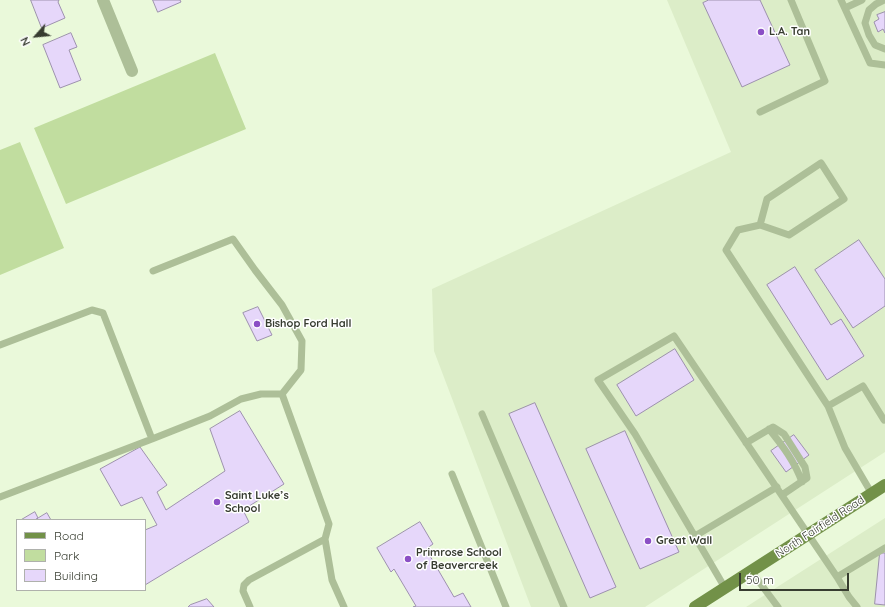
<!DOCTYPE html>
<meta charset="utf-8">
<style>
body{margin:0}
#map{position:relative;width:885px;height:607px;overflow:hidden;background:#eaf9da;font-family:Quicksand,sans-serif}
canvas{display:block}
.legend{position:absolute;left:16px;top:519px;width:130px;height:72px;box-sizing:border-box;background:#fff;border:1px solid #afb1ac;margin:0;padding:5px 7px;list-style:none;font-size:12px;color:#373c30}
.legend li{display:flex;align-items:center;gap:8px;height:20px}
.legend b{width:20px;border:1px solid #afb1ac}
.north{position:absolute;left:16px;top:16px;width:40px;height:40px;-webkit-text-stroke:3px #fff;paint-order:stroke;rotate:243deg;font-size:11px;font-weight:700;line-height:16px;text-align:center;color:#373c30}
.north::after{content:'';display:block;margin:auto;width:14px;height:18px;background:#373c30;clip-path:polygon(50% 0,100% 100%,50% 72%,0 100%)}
.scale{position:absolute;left:739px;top:573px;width:110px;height:18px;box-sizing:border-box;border:2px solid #373c30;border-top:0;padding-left:5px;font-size:12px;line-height:14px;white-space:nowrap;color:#373c30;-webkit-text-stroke:3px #fff;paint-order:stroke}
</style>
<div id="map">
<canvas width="885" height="607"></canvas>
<ul class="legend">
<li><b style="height:5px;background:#729148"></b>Road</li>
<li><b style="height:11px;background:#c1dd9f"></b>Park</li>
<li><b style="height:11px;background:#e6d7fa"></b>Building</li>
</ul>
<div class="north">N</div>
<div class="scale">50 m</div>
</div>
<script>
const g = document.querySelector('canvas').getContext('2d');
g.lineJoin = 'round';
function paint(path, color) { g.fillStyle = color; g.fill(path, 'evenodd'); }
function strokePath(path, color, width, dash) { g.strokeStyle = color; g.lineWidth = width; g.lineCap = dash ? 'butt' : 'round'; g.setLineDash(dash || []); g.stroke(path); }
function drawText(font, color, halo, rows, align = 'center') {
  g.font = font + ' Quicksand,sans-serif'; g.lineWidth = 3; g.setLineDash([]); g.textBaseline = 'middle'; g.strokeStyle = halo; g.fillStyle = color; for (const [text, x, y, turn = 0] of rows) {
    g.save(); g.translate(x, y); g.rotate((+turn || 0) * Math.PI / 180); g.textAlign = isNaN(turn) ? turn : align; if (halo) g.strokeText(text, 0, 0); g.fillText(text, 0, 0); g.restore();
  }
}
const built = new Path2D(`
 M 667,0 L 885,0 L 885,452 L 645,607 L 531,607 L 434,351 L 432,289 L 731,152 Z
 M 885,518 L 885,607 L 746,607 Z`);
const green = new Path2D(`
 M 215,53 L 246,129 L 66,204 L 34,128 Z
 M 20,142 L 64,248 L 0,275 L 0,150 Z`);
const building = new Path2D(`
 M 31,0 L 59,0 L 58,2 L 65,18 L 42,28 Z
 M 153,0 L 180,0 L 181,2 L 158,12 Z
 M 709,0 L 760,0 L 790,65 L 742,87 L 703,3 Z
 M 885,12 L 885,33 L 883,29 L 878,32 L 874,22 L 879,19 L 877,15 Z
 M 71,33 L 77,47 L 69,50 L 81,80 L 60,88 L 43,45 Z
 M 859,240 L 885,279 L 885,306 L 853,328 L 815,270 Z
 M 795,267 L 831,325 L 841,319 L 864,356 L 827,380 L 767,285 Z
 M 258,307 L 272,335 L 257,341 L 243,313 Z
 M 675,349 L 694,380 L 636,416 L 617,385 Z
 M 535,403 L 616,587 L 590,598 L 509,414 Z
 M 240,411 L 284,484 L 243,510 L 249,522 L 145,585 L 145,530 L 157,525 L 142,497 L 121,506 L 100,469 L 140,447 L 167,485 L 157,492 L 166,510 L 225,471 L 210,429 Z
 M 625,431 L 679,552 L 640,569 L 586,449 Z
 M 794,435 L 809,455 L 786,472 L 771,451 Z
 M 35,512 L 38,518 L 35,520 L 21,520 Z
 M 47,513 L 51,520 L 35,520 L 38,518 Z
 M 420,522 L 433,544 L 426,549 L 454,597 L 463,593 L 471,607 L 413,607 L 416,606 L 394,569 L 391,572 L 377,548 Z
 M 880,553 L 885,553 L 885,605 L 875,604 Z
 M 207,599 L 214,607 L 188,607 L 190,605 Z`);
const lane = new Path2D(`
 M 841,0 L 870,63 L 885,65
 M 884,0 L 876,4 L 869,10 L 865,23 L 869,35 L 875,45 L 885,49
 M 845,8 L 862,0
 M 760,112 L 825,81 L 791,0
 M 760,225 L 789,235 L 844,199 L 821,163 L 767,199 L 760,225 L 738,230 L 726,250 L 828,406 L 845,448 L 872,494
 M 153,271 L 233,239 L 255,270 L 282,305 L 302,341 L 301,370 L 282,394 L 329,524 L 325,539 L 332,580 L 344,607
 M 0,345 L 92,310 L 103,313 L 152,439 L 210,416 L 241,399 L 261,394 L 282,394
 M 828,406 L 863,386 L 884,420
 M 482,414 L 564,607
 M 769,429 C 782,445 795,462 802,482
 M 746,443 L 773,427 L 784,434 L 805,467 L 807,478 L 782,495
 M 452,474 L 506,607
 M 0,497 L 152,439
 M 695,536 L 777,487
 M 751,571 L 778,607
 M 837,577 L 849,597 L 857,607
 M 725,588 L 635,434 L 598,380 L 674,336 L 837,577 L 885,548
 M 250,607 L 243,591 L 244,585 L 249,580 L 325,539`);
const street = new Path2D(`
 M 103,0 L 132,71`);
const primary = new Path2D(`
 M 695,607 L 885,485`);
const markers = [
 [761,32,4,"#8b4fc5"],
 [257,324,4,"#8b4fc5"],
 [217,502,4,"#8b4fc5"],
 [648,541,4,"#8b4fc5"],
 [408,559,4,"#8b4fc5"]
];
const poiNames = [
 ["L.A. Tan",769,32],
 ["Bishop Ford Hall",265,324],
 ["Saint Luke’s",225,496],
 ["School",225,509],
 ["Great Wall",656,541],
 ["Primrose School",416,553],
 ["of Beavercreek",416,566]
];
const streetNames = [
 ["North Fairfield Road",820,527,-33]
];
paint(built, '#dcedc8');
paint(green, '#c1dd9f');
paint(building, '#e6d7fa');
strokePath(building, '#9d91ae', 1);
strokePath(lane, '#adbf98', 7);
strokePath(street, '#adbf98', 12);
strokePath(primary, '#729148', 12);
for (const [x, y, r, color] of markers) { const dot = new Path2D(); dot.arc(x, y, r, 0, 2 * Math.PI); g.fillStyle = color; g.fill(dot); strokePath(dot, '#fff', 1.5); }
drawText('bold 11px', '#373c30', '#fff', poiNames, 'left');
drawText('11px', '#373c30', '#fff', streetNames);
</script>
